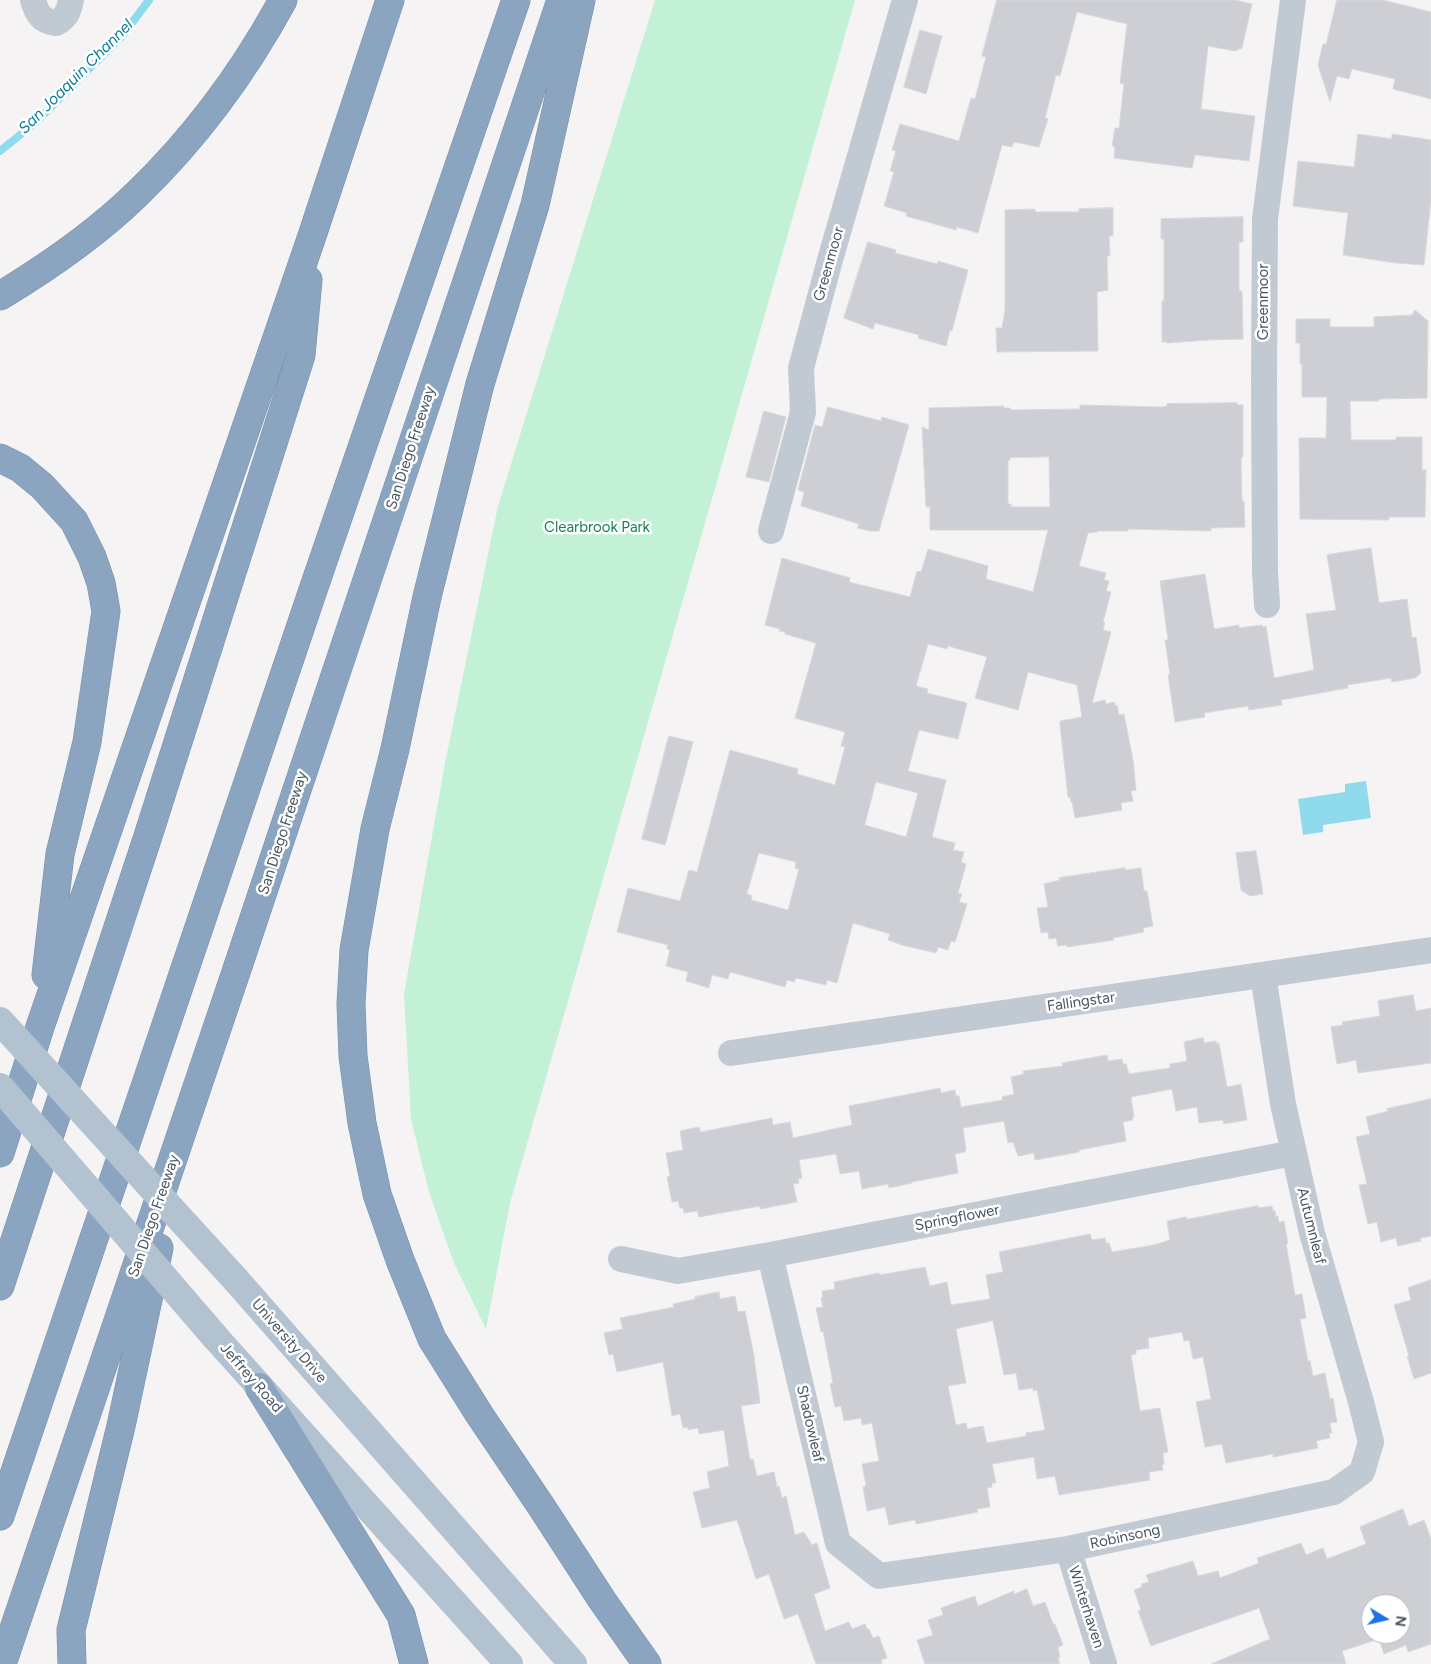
<!DOCTYPE html>
<style>
body{margin:0}
#map{position:relative;width:1431px;height:1664px;overflow:hidden;background:#f5f3f3;font-family:Figtree,sans-serif}
canvas{display:block}
.north{position:absolute;left:1361px;top:1594px;width:50px;height:50px;box-sizing:border-box;background:#fff;border:1px solid #b7bbc0;border-radius:50%;rotate:99deg;font-size:14px;font-weight:700;line-height:20px;text-align:center;color:#4a5661}
.north::after{content:'';display:block;margin:auto;width:18px;height:22px;background:#1a73e8;clip-path:polygon(50% 0,100% 100%,50% 72%,0 100%)}
</style>
<div id="map">
<canvas width="1431" height="1664"></canvas>
<div class="north">N</div>
</div>
<script>
const g = document.querySelector('canvas').getContext('2d');
g.lineJoin = 'round';
function paint(path, color) { g.fillStyle = color; g.fill(path, 'evenodd'); }
function strokePath(path, color, width, dash) { g.strokeStyle = color; g.lineWidth = width; g.lineCap = dash ? 'butt' : 'round'; g.setLineDash(dash || []); g.stroke(path); }
function drawText(font, color, halo, rows, align = 'center') {
  g.font = font + ' Figtree,sans-serif'; g.lineWidth = 5; g.setLineDash([]); g.textBaseline = 'middle'; g.strokeStyle = halo; g.fillStyle = color; for (const [text, x, y, turn = 0] of rows) {
    g.save(); g.translate(x, y); g.rotate((+turn || 0) * Math.PI / 180); g.textAlign = isNaN(turn) ? turn : align; if (halo) g.strokeText(text, 0, 0); g.fillText(text, 0, 0); g.restore();
  }
}
const green = new Path2D(`
 M 655,0 L 855,0 L 510,1203 L 486,1329 L 454,1263 L 429,1192 L 411,1119 L 404,994 L 445,763 L 498,506 Z`);
const water = new Path2D(`
 M 1366,781 L 1371,818 L 1323,825 L 1323,832 L 1303,835 L 1298,799 L 1345,792 L 1345,784 Z`);
const stream = new Path2D(`
 M 0,151 L 35,123 L 122,36 L 149,0`);
const building = new Path2D(`
 M 997,0 L 1235,0 L 1252,4 L 1242,48 L 1235,51 L 1208,46 L 1201,109 L 1255,116 L 1249,161 L 1195,155 L 1192,168 L 1114,158 L 1115,147 L 1112,146 L 1115,128 L 1119,128 L 1124,84 L 1120,83 L 1127,24 L 1077,12 L 1060,76 L 1056,75 L 1045,118 L 1048,119 L 1039,147 L 1014,142 L 1012,147 L 1002,145 L 978,233 L 957,227 L 956,230 L 906,216 L 907,213 L 884,206 L 894,172 L 890,171 L 896,151 L 892,150 L 900,124 L 959,141 L 971,98 L 975,99 L 986,57 L 982,56 Z
 M 1337,0 L 1383,0 L 1431,12 L 1431,99 L 1393,89 L 1395,79 L 1352,69 L 1349,79 L 1337,76 L 1330,102 L 1318,65 L 1323,44 L 1326,44 Z
 M 920,30 L 942,36 L 926,94 L 904,87 Z
 M 1358,134 L 1392,139 L 1392,134 L 1431,140 L 1431,199 L 1424,265 L 1396,263 L 1343,255 L 1348,213 L 1293,206 L 1298,161 L 1354,167 Z
 M 1113,208 L 1113,236 L 1109,236 L 1110,256 L 1107,256 L 1108,290 L 1097,292 L 1098,351 L 997,352 L 996,328 L 1002,328 L 1005,310 L 1005,210 L 1035,209 L 1035,212 L 1079,212 L 1079,209 Z
 M 1243,217 L 1243,242 L 1239,242 L 1239,291 L 1242,291 L 1243,339 L 1209,340 L 1167,343 L 1167,342 L 1162,342 L 1162,301 L 1164,301 L 1164,239 L 1161,239 L 1161,219 Z
 M 868,242 L 896,250 L 895,253 L 937,264 L 938,261 L 968,270 L 952,331 L 950,330 L 946,346 L 918,338 L 919,335 L 875,323 L 873,329 L 844,318 Z
 M 1415,310 L 1428,321 L 1427,398 L 1379,399 L 1379,401 L 1350,401 L 1351,440 L 1396,440 L 1396,437 L 1422,437 L 1422,470 L 1426,470 L 1425,517 L 1389,517 L 1389,520 L 1300,519 L 1299,438 L 1326,438 L 1327,397 L 1302,397 L 1302,364 L 1300,364 L 1300,343 L 1296,343 L 1296,319 L 1330,319 L 1330,327 L 1374,327 L 1374,317 L 1412,315 Z
 M 1237,403 L 1237,405 L 1243,405 L 1243,457 L 1241,457 L 1242,501 L 1244,501 L 1245,527 L 1211,528 L 1211,531 L 1128,529 L 1128,531 L 1097,531 L 1097,532 L 1088,533 L 1079,566 L 1106,573 L 1104,580 L 1109,581 L 1106,591 L 1111,592 L 1103,622 L 1105,623 L 1103,630 L 1111,632 L 1092,703 L 1105,700 L 1106,704 L 1114,702 L 1115,706 L 1117,705 L 1119,715 L 1124,714 L 1133,760 L 1136,790 L 1131,791 L 1133,801 L 1121,803 L 1122,810 L 1075,818 L 1072,802 L 1071,802 L 1070,797 L 1068,797 L 1060,725 L 1060,721 L 1082,717 L 1077,685 L 1028,672 L 1018,710 L 975,698 L 987,657 L 948,646 L 947,649 L 928,644 L 916,686 L 928,689 L 927,693 L 967,703 L 958,739 L 919,730 L 908,771 L 946,780 L 932,837 L 955,843 L 953,850 L 964,852 L 961,862 L 966,864 L 958,893 L 962,894 L 959,902 L 967,904 L 955,942 L 951,941 L 948,950 L 938,947 L 936,953 L 902,945 L 888,940 L 890,934 L 853,923 L 837,983 L 827,980 L 826,985 L 796,978 L 794,982 L 787,980 L 785,987 L 730,972 L 728,979 L 712,975 L 709,988 L 686,981 L 688,972 L 666,966 L 670,950 L 667,949 L 668,945 L 617,932 L 628,888 L 680,901 L 689,870 L 697,872 L 730,750 L 798,769 L 797,774 L 835,785 L 845,747 L 841,746 L 845,732 L 795,718 L 816,643 L 785,634 L 785,632 L 779,631 L 780,629 L 765,625 L 782,558 L 850,578 L 849,582 L 910,597 L 917,571 L 921,572 L 928,549 L 988,566 L 986,579 L 1033,592 L 1048,530 L 930,530 L 930,507 L 926,507 L 922,427 L 929,430 L 929,408 L 1004,406 L 1004,408 L 1010,408 L 1011,410 L 1080,409 L 1080,405 L 1162,407 L 1167,406 L 1167,404 ZM 1049,457 L 1050,507 L 1011,507 L 1011,504 L 1008,504 L 1008,460 L 1010,460 L 1010,458 ZM 876,782 L 918,793 L 906,837 L 865,825 ZM 759,853 L 796,862 L 795,868 L 799,869 L 788,910 L 751,900 L 752,896 L 747,894 Z
 M 828,407 L 881,421 L 882,417 L 909,425 L 879,531 L 870,531 L 857,528 L 859,524 L 801,506 L 804,492 L 798,490 L 815,425 L 822,427 Z
 M 764,411 L 786,417 L 769,482 L 746,477 Z
 M 1371,548 L 1379,603 L 1407,599 L 1412,638 L 1416,637 L 1421,673 L 1415,678 L 1392,682 L 1391,678 L 1347,685 L 1348,688 L 1281,700 L 1282,705 L 1249,710 L 1248,706 L 1204,713 L 1205,717 L 1175,722 L 1168,675 L 1170,674 L 1165,640 L 1168,640 L 1160,581 L 1205,574 L 1214,629 L 1239,625 L 1239,628 L 1262,625 L 1263,627 L 1266,626 L 1274,678 L 1314,670 L 1306,614 L 1336,610 L 1327,555 Z
 M 669,736 L 693,742 L 665,845 L 642,839 Z
 M 1256,851 L 1263,894 L 1250,896 L 1241,890 L 1236,853 Z
 M 1125,868 L 1125,870 L 1141,868 L 1144,891 L 1147,891 L 1153,926 L 1143,928 L 1144,932 L 1113,938 L 1114,940 L 1067,947 L 1067,945 L 1058,946 L 1056,938 L 1049,939 L 1048,932 L 1041,933 L 1037,908 L 1048,907 L 1044,884 L 1060,880 L 1059,878 Z
 M 1413,995 L 1416,1011 L 1431,1008 L 1431,1063 L 1358,1073 L 1356,1060 L 1337,1064 L 1331,1027 L 1343,1025 L 1342,1022 L 1380,1016 L 1378,1001 Z
 M 1203,1038 L 1204,1043 L 1216,1041 L 1217,1044 L 1219,1043 L 1227,1087 L 1241,1084 L 1247,1120 L 1224,1124 L 1223,1120 L 1199,1123 L 1197,1107 L 1176,1111 L 1172,1089 L 1131,1097 L 1134,1117 L 1132,1117 L 1133,1120 L 1123,1122 L 1126,1141 L 1079,1150 L 1079,1152 L 1035,1160 L 1034,1153 L 1018,1156 L 1013,1142 L 1008,1143 L 1004,1121 L 963,1128 L 966,1149 L 965,1152 L 955,1154 L 958,1173 L 912,1182 L 912,1183 L 889,1188 L 888,1184 L 862,1189 L 859,1171 L 840,1174 L 836,1154 L 799,1160 L 802,1178 L 798,1179 L 799,1183 L 793,1184 L 797,1202 L 760,1209 L 760,1206 L 699,1217 L 697,1211 L 684,1213 L 683,1208 L 680,1208 L 678,1201 L 672,1202 L 667,1177 L 670,1176 L 666,1153 L 683,1150 L 680,1131 L 699,1127 L 701,1132 L 772,1118 L 773,1125 L 790,1122 L 793,1138 L 852,1125 L 849,1106 L 940,1088 L 941,1093 L 955,1090 L 956,1096 L 959,1096 L 961,1107 L 1003,1100 L 1002,1097 L 1014,1094 L 1011,1077 L 1024,1074 L 1023,1071 L 1063,1066 L 1062,1063 L 1107,1055 L 1108,1061 L 1122,1059 L 1123,1064 L 1126,1064 L 1129,1074 L 1170,1068 L 1170,1064 L 1187,1061 L 1184,1042 Z
 M 1431,1099 L 1431,1236 L 1420,1238 L 1421,1241 L 1398,1246 L 1396,1238 L 1381,1242 L 1377,1222 L 1368,1224 L 1359,1185 L 1367,1184 L 1356,1137 L 1370,1134 L 1366,1117 L 1388,1111 L 1387,1109 Z
 M 1258,1206 L 1258,1208 L 1272,1206 L 1273,1211 L 1275,1211 L 1276,1217 L 1278,1216 L 1279,1222 L 1284,1221 L 1288,1243 L 1286,1244 L 1295,1295 L 1302,1294 L 1306,1318 L 1300,1319 L 1308,1361 L 1310,1361 L 1313,1376 L 1325,1373 L 1330,1399 L 1333,1398 L 1337,1422 L 1330,1423 L 1332,1433 L 1329,1433 L 1330,1438 L 1316,1441 L 1318,1448 L 1273,1457 L 1273,1454 L 1226,1463 L 1222,1444 L 1205,1447 L 1196,1402 L 1211,1399 L 1203,1357 L 1193,1359 L 1189,1340 L 1184,1341 L 1182,1332 L 1148,1338 L 1149,1348 L 1136,1350 L 1136,1354 L 1131,1355 L 1140,1411 L 1159,1408 L 1160,1409 L 1168,1452 L 1163,1453 L 1164,1464 L 1162,1465 L 1163,1470 L 1149,1472 L 1150,1480 L 1059,1495 L 1055,1476 L 1037,1479 L 1034,1457 L 992,1464 L 996,1483 L 992,1483 L 992,1487 L 987,1488 L 990,1507 L 977,1509 L 978,1512 L 916,1524 L 915,1520 L 889,1525 L 885,1507 L 867,1511 L 863,1487 L 866,1486 L 862,1464 L 879,1461 L 872,1423 L 862,1425 L 861,1418 L 844,1421 L 841,1406 L 835,1407 L 830,1384 L 833,1383 L 823,1331 L 821,1332 L 816,1308 L 823,1307 L 821,1298 L 823,1297 L 822,1291 L 835,1289 L 834,1282 L 879,1273 L 880,1275 L 925,1267 L 930,1286 L 947,1282 L 951,1305 L 990,1299 L 986,1275 L 1003,1272 L 999,1252 L 1090,1234 L 1092,1240 L 1105,1238 L 1106,1243 L 1109,1243 L 1112,1252 L 1154,1245 L 1170,1240 L 1167,1221 L 1186,1217 L 1187,1219 ZM 993,1321 L 1004,1375 L 1016,1373 L 1019,1390 L 1033,1388 L 1033,1391 L 1037,1390 L 1045,1430 L 1026,1433 L 1026,1436 L 987,1443 L 983,1426 L 967,1429 L 966,1423 L 956,1425 L 948,1386 L 966,1383 L 956,1329 Z
 M 1431,1280 L 1431,1373 L 1414,1379 L 1407,1356 L 1409,1356 L 1394,1305 L 1411,1300 L 1408,1288 Z
 M 719,1292 L 720,1299 L 735,1296 L 738,1312 L 745,1311 L 754,1356 L 760,1403 L 741,1406 L 750,1460 L 753,1459 L 757,1476 L 774,1472 L 777,1487 L 779,1486 L 782,1498 L 786,1496 L 795,1535 L 804,1532 L 812,1545 L 817,1543 L 830,1588 L 814,1594 L 825,1631 L 849,1622 L 852,1629 L 865,1624 L 867,1629 L 869,1629 L 873,1638 L 879,1636 L 887,1658 L 881,1660 L 882,1664 L 816,1664 L 798,1614 L 784,1619 L 769,1574 L 756,1579 L 737,1520 L 702,1528 L 693,1492 L 710,1488 L 707,1472 L 729,1466 L 724,1430 L 699,1434 L 698,1428 L 688,1430 L 688,1427 L 683,1428 L 680,1414 L 672,1416 L 663,1362 L 617,1372 L 613,1354 L 609,1355 L 604,1333 L 623,1329 L 620,1318 L 674,1307 L 673,1304 L 695,1299 L 695,1297 Z
 M 1403,1509 L 1409,1526 L 1424,1520 L 1431,1539 L 1431,1644 L 1408,1652 L 1406,1645 L 1384,1654 L 1379,1639 L 1342,1651 L 1346,1664 L 1211,1664 L 1270,1639 L 1259,1608 L 1151,1646 L 1138,1611 L 1141,1610 L 1134,1590 L 1142,1587 L 1141,1584 L 1149,1582 L 1146,1575 L 1193,1561 L 1198,1576 L 1218,1571 L 1220,1578 L 1259,1563 L 1257,1558 L 1301,1543 L 1306,1555 L 1323,1548 L 1327,1559 L 1366,1544 L 1360,1527 ZM 1371,1604 L 1401,1604 L 1401,1634 L 1371,1634 Z
 M 1027,1589 L 1033,1606 L 1045,1602 L 1053,1624 L 1055,1624 L 1063,1645 L 1058,1647 L 1060,1657 L 1058,1658 L 1060,1664 L 925,1664 L 917,1640 L 933,1635 L 928,1620 L 943,1615 L 941,1608 L 975,1596 L 978,1606 L 1014,1591 L 1014,1594 Z`);
const minor = new Path2D(`
 M 33,0 C 37,14 41,21 56,23 C 66,18 69,11 71,0
 M 771,531 L 803,412 L 801,368 L 830,260 L 905,0
 M 1267,605 L 1265,571 L 1264,380 L 1265,219 L 1293,0
 M 731,1053 L 1431,950
 M 770,1255 L 838,1543 L 879,1576 L 1068,1549 L 1334,1492 L 1362,1472 L 1371,1442 L 1361,1402 L 1312,1233 L 1283,1104 L 1263,975
 M 621,1259 L 678,1271 L 770,1255 L 1293,1153
 M 1068,1549 L 1104,1664`);
const primary = new Path2D(`
 M 236,1280 L 573,1664
 M 216,1338 L 509,1664`);
const motorway = new Path2D(`
 M 581,0 L 535,205 L 480,384 L 427,597 L 395,749 L 375,829 L 354,950 L 351,1004 L 353,1056 L 362,1123 L 377,1194 L 400,1260 L 432,1339 L 479,1414 L 541,1506 L 602,1600 L 647,1664
 M 0,296 C 48,267 97,233 137,194 C 195,138 245,70 283,0
 M 0,458 L 20,468 L 42,486 L 74,521 L 92,557 L 101,583 L 106,611 L 87,742 L 60,854 L 46,975
 M 0,1153 L 40,1027 L 312,236 L 390,0
 M 0,1286 L 149,833 L 301,355 L 308,280
 M 259,1387 L 401,1615 L 414,1664
 M 0,1516 L 313,590 L 516,0
 M 2,1664 L 235,975 L 561,0
 M 72,1664 L 71,1630 L 121,1426 L 159,1248`);
const primaryBridge = new Path2D(`
 M 0,1021 L 236,1280
 M 0,1087 L 216,1338`);
const streetNames = [
 ["Greenmoor",829,264,-74],
 ["Greenmoor",1264,302,-90],
 ["San Diego Freeway",411,448,-72],
 ["San Diego Freeway",283,833,-72],
 ["Fallingstar",1081,1002,-8],
 ["San Diego Freeway",154,1216,-71],
 ["Springflower",957,1218,-11],
 ["Autumnleaf",1311,1226,76],
 ["University Drive",289,1341,49],
 ["Jeffrey Road",251,1378,49],
 ["Shadowleaf",810,1424,77],
 ["Robinsong",1125,1537,-12],
 ["Winterhaven",1086,1607,72]
];
const parkNames = [
 ["Clearbrook Park",597,528]
];
const waterNames = [
 ["San Joaquin Channel",76,77,-45]
];
paint(green, '#c3f1d5');
paint(water, '#90daee');
strokePath(stream, '#90daee', 8);
paint(building, '#cdcfd5');
strokePath(building, '#d7d9de', 1);
strokePath(motorway, '#7690ad', 29);
strokePath(minor, '#c1cad2', 26);
strokePath(primary, '#b3c2d1', 28);
strokePath(motorway, '#8ba5c1', 28);
strokePath(primaryBridge, '#b3c2d1', 28);
drawText('15px', '#4a5661', '#fff', streetNames);
drawText('15px', '#17864f', '#fff', parkNames);
drawText('italic 16px', '#0c7c9b', '#fff', waterNames);
</script>
